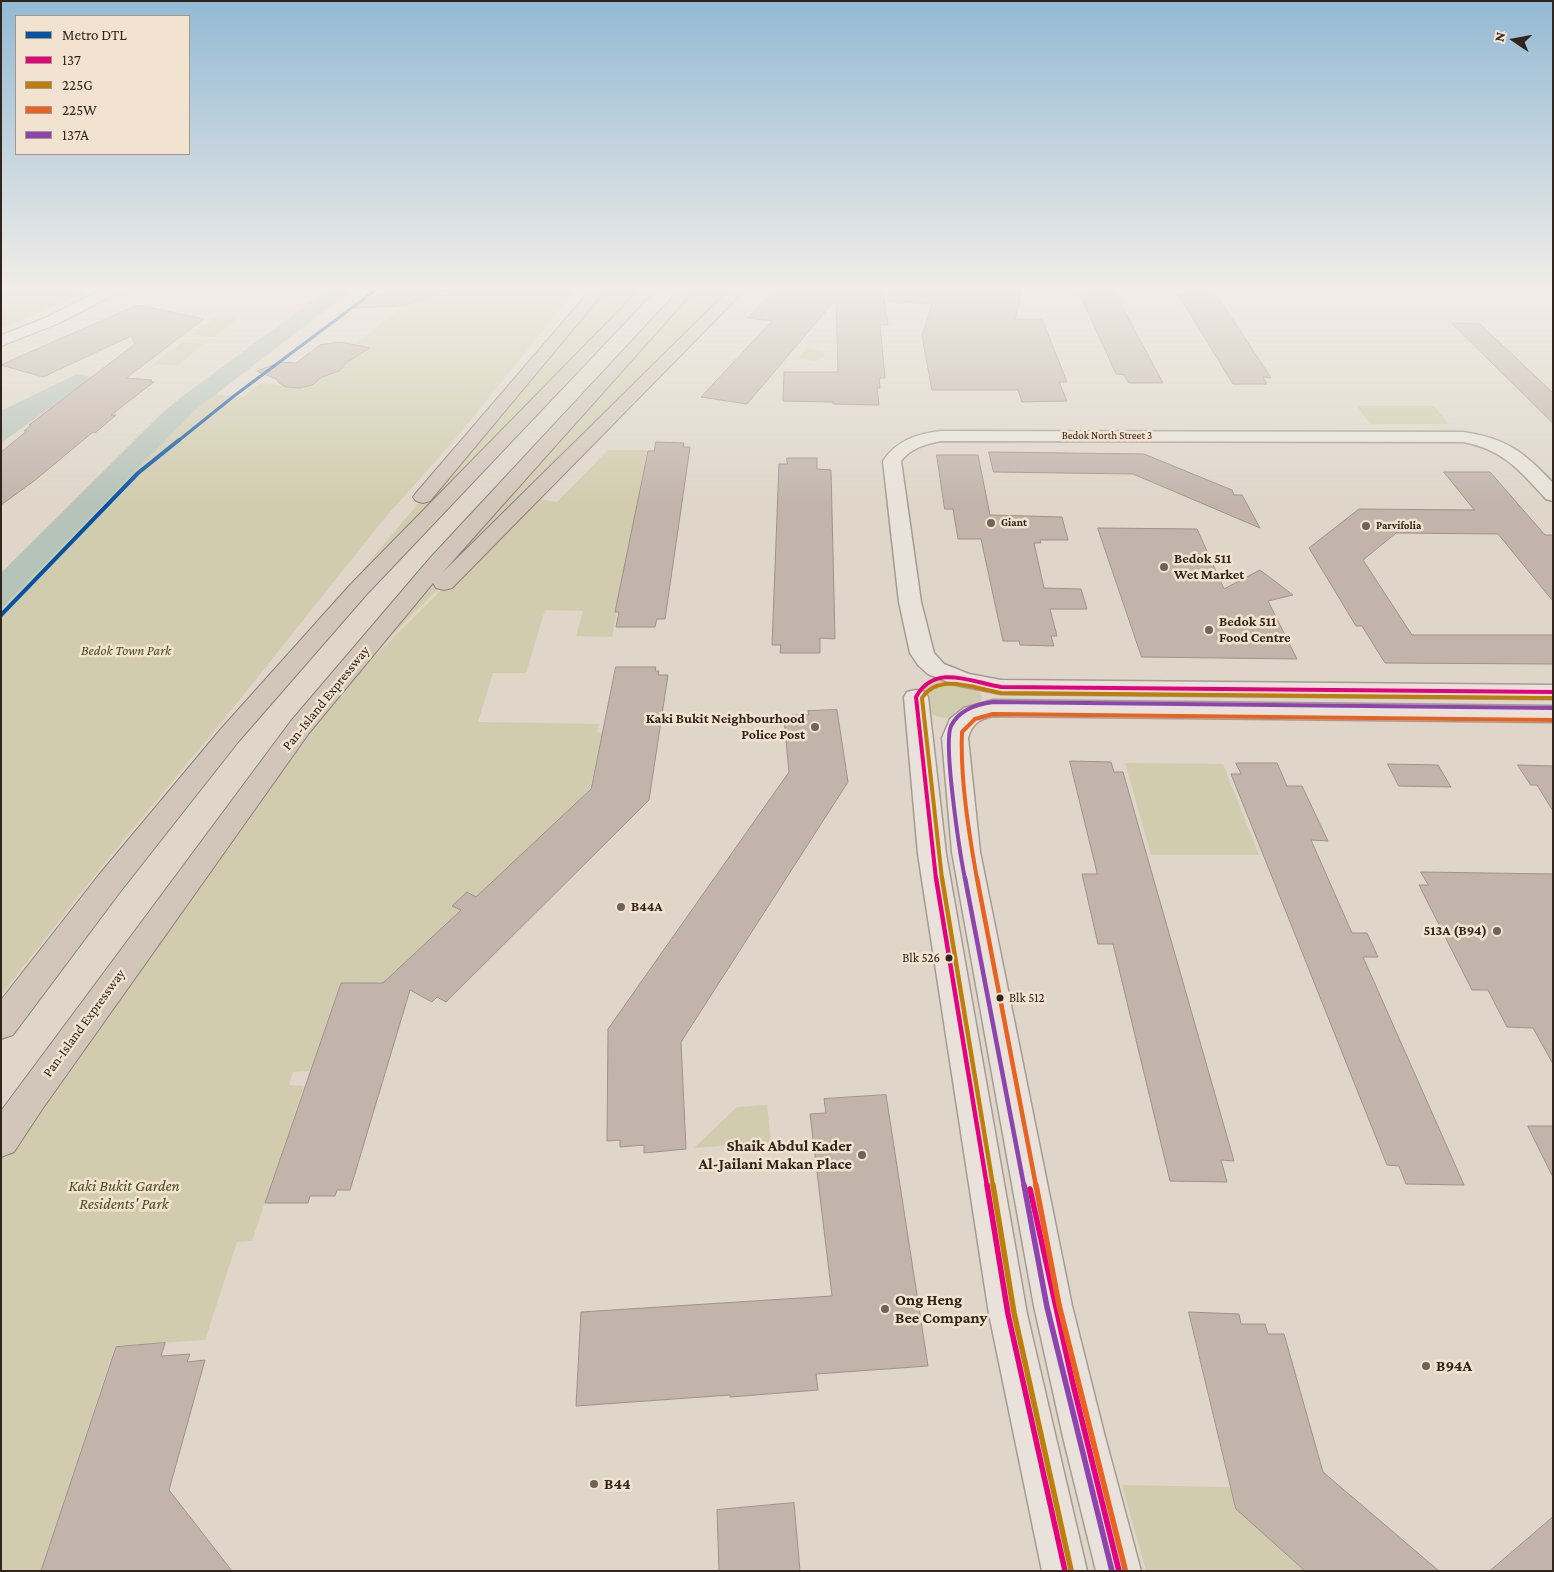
<!DOCTYPE html>
<style>
body{margin:0}
#map{position:relative;width:1554px;height:1572px;overflow:hidden;background:#dfd6c9;font-family:"Crimson Pro",serif}
canvas{display:block}
.frame{position:absolute;inset:0;border:2px solid #31241d;pointer-events:none}
.legend{position:absolute;left:15px;top:15px;width:175px;height:140px;box-sizing:border-box;background:#f1e3cf;border:1px solid #a49788;margin:0;padding:6px 9px;list-style:none;font-size:15px;color:#31241d}
.legend li{display:flex;align-items:center;gap:10px;height:25px}
.legend b{width:25px;border:1px solid #a49788}
.north{position:absolute;left:1489px;top:15px;width:50px;height:50px;-webkit-text-stroke:4px #f1e3cf;paint-order:stroke;rotate:282deg;font-size:14px;font-weight:700;line-height:20px;text-align:center;color:#31241d}
.north::after{content:'';display:block;margin:auto;width:18px;height:22px;background:#31241d;clip-path:polygon(50% 0,100% 100%,50% 72%,0 100%)}
</style>
<div id="map">
<canvas width="1554" height="1572"></canvas>
<div class="frame"></div>
<ul class="legend">
<li><b style="height:6px;background:#0354a6"></b>Metro DTL</li>
<li><b style="height:6px;background:#e5007d"></b>137</li>
<li><b style="height:6px;background:#bc7f09"></b>225G</li>
<li><b style="height:6px;background:#e86222"></b>225W</li>
<li><b style="height:6px;background:#8e44ad"></b>137A</li>
</ul>
<div class="north">N</div>
</div>
<script>
const g = document.querySelector('canvas').getContext('2d');
g.lineJoin = 'round';
function paint(path, color) { g.fillStyle = color; g.fill(path, 'evenodd'); }
function strokePath(path, color, width, dash) { g.strokeStyle = color; g.lineWidth = width; g.lineCap = dash ? 'butt' : 'round'; g.setLineDash(dash || []); g.stroke(path); }
function drawText(font, color, halo, rows, align = 'center') {
  g.font = font + ' "Crimson Pro",serif'; g.lineWidth = 5; g.setLineDash([]); g.textBaseline = 'middle'; g.strokeStyle = halo; g.fillStyle = color; for (const [text, x, y, turn = 0] of rows) {
    g.save(); g.translate(x, y); g.rotate((+turn || 0) * Math.PI / 180); g.textAlign = isNaN(turn) ? turn : align; if (halo) g.strokeText(text, 0, 0); g.fillText(text, 0, 0); g.restore();
  }
}
const green = new Path2D(`
 M 1,286 L 95,286 L 75,297 L 1,329 Z
 M 457,286 L 579,286 L 457,437 L 384,519 L 225,718 L 107,860 L 1,995 L 1,609 L 188,416 L 215,394 L 243,397 L 261,383 L 300,388 L 312,385 L 323,377 L 339,371 L 359,347 L 354,345 L 404,305 L 424,294 L 446,295 Z
 M 602,286 L 653,286 L 360,586 L 362,570 Z
 M 691,286 L 741,286 L 304,723 Z
 M 217,316 L 239,317 L 214,337 L 191,335 Z
 M 181,343 L 204,344 L 177,366 L 153,364 Z
 M 807,348 L 824,351 L 824,357 L 816,361 L 799,358 Z
 M 1357,406 L 1434,406 L 1449,424 L 1370,424 Z
 M 608,450 L 647,450 L 612,637 L 576,636 L 583,611 L 545,610 L 526,673 L 493,673 L 478,722 L 599,724 L 597,732 L 602,733 L 590,789 L 476,897 L 467,892 L 452,906 L 460,910 L 384,982 L 340,983 L 310,1071 L 293,1072 L 289,1085 L 304,1086 L 252,1241 L 237,1242 L 205,1340 L 115,1346 L 41,1571 L 1,1571 L 1,1158 L 40,1100 L 304,727 L 533,498 L 557,502 Z
 M 938,678 L 975,687 L 982,696 L 980,707 C 966,713 945,725 930,712 C 925,708 921,697 917,691 L 923,684 Z
 M 1125,763 L 1223,764 L 1259,855 L 1151,855 Z
 M 767,1105 L 771,1142 L 694,1148 L 737,1107 Z
 M 1122,1485 L 1230,1487 L 1236,1509 L 1304,1571 L 1146,1571 Z`);
const water = new Path2D(`
 M 332,286 L 357,286 L 194,411 L 1,609 L 1,573 L 160,415 L 180,398 Z
 M 77,374 L 93,377 L 1,443 L 1,411 Z`);
const building = new Path2D(`
 M 397,286 L 449,286 L 449,289 L 402,306 L 351,308 Z
 M 778,286 L 883,288 L 888,325 L 880,325 L 885,378 L 879,378 L 880,388 L 877,388 L 879,405 L 833,404 L 833,402 L 783,401 L 784,372 L 838,372 L 836,299 L 747,404 L 701,397 L 772,321 L 748,318 Z
 M 889,286 L 1007,286 L 1007,289 L 1022,290 L 1015,319 L 1042,319 L 1067,382 L 1059,382 L 1067,401 L 1022,402 L 1018,390 L 932,390 L 922,336 L 932,304 L 888,301 Z
 M 1084,290 L 1107,290 L 1109,293 L 1115,293 L 1163,383 L 1129,383 L 1124,375 L 1116,374 L 1080,295 L 1087,295 Z
 M 1183,290 L 1206,290 L 1211,297 L 1218,297 L 1271,378 L 1263,377 L 1267,384 L 1233,384 L 1178,294 L 1186,294 Z
 M 138,305 L 204,319 L 126,378 L 152,380 L 150,382 L 154,382 L 111,415 L 116,415 L 95,433 L 93,432 L 34,481 L 1,505 L 1,452 L 27,431 L 24,431 L 31,425 L 29,425 L 135,344 L 131,336 L 43,377 L 1,365 Z
 M 1452,323 L 1480,324 L 1553,393 L 1553,423 Z
 M 341,342 L 370,348 L 347,362 L 339,371 L 322,377 L 312,385 L 300,388 L 286,387 L 279,383 L 276,379 L 257,371 L 280,362 L 296,363 L 320,345 Z
 M 656,442 L 684,443 L 683,447 L 690,447 L 665,619 L 657,619 L 655,627 L 616,627 L 619,612 L 615,612 L 648,451 L 654,451 Z
 M 989,452 L 1144,454 L 1232,490 L 1234,495 L 1242,495 L 1260,528 L 1133,474 L 994,472 Z
 M 937,455 L 978,455 L 990,515 L 1062,517 L 1068,540 L 1040,540 L 1041,543 L 1034,543 L 1044,588 L 1081,589 L 1087,609 L 1050,609 L 1057,636 L 1051,636 L 1054,646 L 1020,645 L 1019,641 L 1003,641 L 981,539 L 958,539 L 953,509 L 945,509 Z
 M 787,458 L 817,458 L 817,469 L 831,470 L 835,639 L 820,638 L 820,653 L 780,653 L 781,645 L 772,645 L 779,464 L 787,464 Z
 M 1444,472 L 1490,472 L 1545,535 L 1553,535 L 1553,601 L 1498,534 L 1396,533 L 1363,560 L 1412,635 L 1553,635 L 1553,664 L 1385,663 L 1362,626 L 1356,626 L 1309,548 L 1359,509 L 1474,510 Z
 M 1098,528 L 1197,529 L 1224,589 L 1260,570 L 1293,595 L 1268,601 L 1297,659 L 1142,657 Z
 M 616,667 L 656,667 L 655,671 L 659,671 L 658,675 L 668,675 L 649,800 L 446,1002 L 437,997 L 432,1002 L 410,990 L 350,1190 L 337,1190 L 335,1196 L 310,1196 L 308,1203 L 265,1203 L 341,983 L 383,983 L 461,910 L 452,906 L 467,892 L 476,897 L 591,789 Z
 M 837,710 L 848,782 L 681,1042 L 686,1149 L 644,1153 L 644,1145 L 620,1147 L 620,1140 L 607,1141 L 608,1029 L 789,772 L 784,719 L 793,719 L 792,715 L 809,715 L 808,711 Z
 M 1070,761 L 1111,762 L 1114,772 L 1123,772 L 1234,1161 L 1221,1160 L 1227,1182 L 1170,1181 L 1113,944 L 1098,944 L 1082,874 L 1097,874 Z
 M 1236,763 L 1277,763 L 1287,786 L 1302,786 L 1328,841 L 1311,840 L 1352,933 L 1367,933 L 1378,957 L 1363,957 L 1464,1185 L 1406,1184 L 1399,1166 L 1387,1165 L 1231,774 L 1241,774 Z
 M 1388,764 L 1438,765 L 1451,787 L 1399,786 Z
 M 1518,765 L 1553,766 L 1553,811 L 1537,785 L 1531,785 Z
 M 1421,872 L 1553,874 L 1553,1064 L 1533,1028 L 1507,1027 L 1488,990 L 1472,990 L 1419,885 L 1428,885 Z
 M 886,1095 L 928,1366 L 816,1374 L 818,1390 L 730,1397 L 730,1395 L 576,1406 L 581,1312 L 832,1296 L 810,1114 L 826,1113 L 824,1099 Z
 M 1528,1126 L 1553,1126 L 1553,1177 Z
 M 1189,1312 L 1239,1314 L 1241,1324 L 1265,1324 L 1268,1334 L 1284,1334 L 1323,1472 L 1439,1571 L 1305,1571 L 1236,1509 Z
 M 165,1343 L 161,1356 L 190,1354 L 187,1362 L 205,1360 L 169,1490 L 232,1571 L 41,1571 L 116,1347 Z
 M 794,1503 L 800,1571 L 719,1571 L 717,1510 Z
 M 1553,1517 L 1553,1571 L 1490,1571 Z`);
const minor = new Path2D(`
 M 941,431 L 1463,432 C 1506,438 1524,452 1553,483 L 1553,501 L 1546,499 C 1520,471 1503,449 1463,442 L 941,441 C 926,444 911,448 901,461 L 921,602 L 934,653 L 944,664 L 969,674 L 1001,680 L 1553,685 L 1553,699 L 1001,694 L 956,685 L 928,674 L 918,665 L 910,653 L 899,602 L 883,461 C 897,440 917,434 941,431 Z
 M 916,690 L 925,692 L 928,697 L 946,854 L 1027,1314 L 1087,1571 L 1042,1571 L 989,1314 L 918,854 L 904,697 L 907,692 Z
 M 993,700 L 1553,706 L 1553,722 L 993,716 C 979,719 972,724 968,738 L 980,852 L 1072,1306 L 1105,1437 L 1141,1571 L 1096,1571 L 1063,1437 L 1034,1306 L 952,852 L 942,738 L 950,719 L 964,708 Z`);
const secondary = new Path2D(`
 M 108,286 L 127,286 L 125,289 L 57,324 L 1,346 L 1,335 L 45,318 Z`);
const motorway = new Path2D(`
 M 594,286 L 609,286 L 430,501 L 423,503 L 416,501 L 413,497 L 416,493 Z
 M 643,286 L 659,286 L 366,595 L 238,742 L 120,892 L 13,1035 L 1,1039 L 1,1000 L 98,876 L 220,730 L 350,585 Z
 M 683,286 L 698,286 L 442,573 L 733,286 L 749,286 L 452,588 L 444,590 L 436,588 L 433,583 L 309,733 L 43,1108 L 14,1152 L 1,1157 L 1,1111 L 291,721 L 431,557 Z`);
const bus1Far2 = new Path2D(`
 M 936,879 L 916,697 C 935,663 971,682 1001,687 L 1553,692`);
const bus1Far1 = new Path2D(`
 M 936,878 L 987,1186`);
const bus1 = new Path2D(`
 M 987,1185 L 1008,1314 L 1065,1571
 M 1030,1189 L 1072,1380 L 1119,1571`);
const bus2Far2 = new Path2D(`
 M 942,879 L 922,698 C 939,672 976,689 1001,693 L 1553,698`);
const bus2Far1 = new Path2D(`
 M 942,878 L 993,1186`);
const bus2 = new Path2D(`
 M 993,1185 L 1014,1313 L 1071,1570`);
const bus3Far2 = new Path2D(`
 M 977,879 C 969,834 960,778 962,732 L 975,719 L 993,714 L 1553,720`);
const bus3Far1 = new Path2D(`
 M 977,878 L 1036,1186`);
const bus3 = new Path2D(`
 M 1036,1185 L 1059,1305 L 1125,1569`);
const bus4Far2 = new Path2D(`
 M 965,879 C 960,854 943,744 951,726 C 959,710 977,704 993,702 L 1553,708`);
const bus4Far1 = new Path2D(`
 M 965,878 L 1024,1186`);
const bus4 = new Path2D(`
 M 1024,1185 L 1047,1307 L 1112,1571`);
const metro1Far1 = new Path2D(`
 M 178,441 L 234,396 L 381,286`);
const metro1 = new Path2D(`
 M 1,615 L 138,473 L 179,440`);
const markers = [
 [991,523,5,"#6e6259"],
 [1366,526,5,"#6e6259"],
 [1164,567,5,"#6e6259"],
 [1209,630,5,"#6e6259"],
 [815,727,5,"#6e6259"],
 [621,907,5,"#6e6259"],
 [1497,931,5,"#6e6259"],
 [949,958,4.5,"#31241d"],
 [1000,998,4.5,"#31241d"],
 [862,1155,5,"#6e6259"],
 [885,1309,5,"#6e6259"],
 [1426,1366,5,"#6e6259"],
 [594,1484,5,"#6e6259"]
];
const farStreetnames = [
 ["Bedok North Street 3",1107,436]
];
const farPoinames = [
 ["Giant",1001,523],
 ["Parvifolia",1376,526]
];
const busNames = [
 ["Blk 526",940,958],
 ["Blk 512",1009,998,"left"]
];
const poiNames = [
 ["Bedok 511",1174,559],
 ["Wet Market",1174,575],
 ["Bedok 511",1219,622],
 ["Food Centre",1219,638],
 ["Kaki Bukit Neighbourhood",805,719,"right"],
 ["Police Post",805,735,"right"],
 ["B44A",631,907],
 ["513A (B94)",1487,931,"right"]
];
const parkNames = [
 ["Bedok Town Park",126,651]
];
const streetNames = [
 ["Pan-Island Expressway",326,698,-51],
 ["Pan-Island Expressway",84,1023,-54]
];
const nearPoinames = [
 ["Shaik Abdul Kader",852,1146,"right"],
 ["Al-Jailani Makan Place",852,1164,"right"],
 ["Ong Heng",895,1300],
 ["Bee Company",895,1318],
 ["B94A",1436,1366],
 ["B44",604,1484]
];
const nearParknames = [
 ["Kaki Bukit Garden",124,1186],
 ["Residents' Park",124,1204]
];
paint(green, '#d1ccad');
paint(water, '#b5c3b8');
paint(building, '#c2b4ab');
strokePath(building, '#9e9289', 1);
strokePath(minor, '#a49c93', 3);
strokePath(secondary, '#938b83', 2);
strokePath(motorway, '#8a8179', 2);
paint(minor, '#e8e2da');
paint(secondary, '#e8e2da');
paint(motorway, '#d2c6ba');
strokePath(bus1Far2, '#e5007d', 4);
strokePath(bus1Far1, '#e5007d', 4.5);
strokePath(bus1, '#e5007d', 5.5);
strokePath(bus2Far2, '#bc7f09', 4);
strokePath(bus2Far1, '#bc7f09', 4.5);
strokePath(bus2, '#bc7f09', 5.5);
strokePath(bus3Far2, '#e86222', 4);
strokePath(bus3Far1, '#e86222', 4.5);
strokePath(bus3, '#e86222', 5.5);
strokePath(bus4Far2, '#8e44ad', 4);
strokePath(bus4Far1, '#8e44ad', 4.5);
strokePath(bus4, '#8e44ad', 5.5);
strokePath(metro1Far1, '#0354a6', 3);
strokePath(metro1, '#0354a6', 4);
const sky = g.createLinearGradient(0, 0, 0, 506);
sky.addColorStop(0, '#93bad5');
sky.addColorStop(0.57, '#f1ede7');
sky.addColorStop(1, '#f1ede700');
g.fillStyle = sky;
g.fillRect(0, 0, 1554, 506);
for (const [x, y, r, color] of markers) { const dot = new Path2D(); dot.arc(x, y, r, 0, 2 * Math.PI); g.fillStyle = color; g.fill(dot); strokePath(dot, '#f1e3cf', 2); }
drawText('11px', '#31241d', '#f1e3cf', farStreetnames);
drawText('bold 11px', '#31241d', '#f1e3cf', farPoinames, 'left');
drawText('13px', '#31241d', '#f1e3cf', busNames, 'right');
drawText('bold 14px', '#31241d', '#f1e3cf', poiNames, 'left');
drawText('italic 14px', '#474b26', '#f1e3cf', parkNames);
drawText('14px', '#31241d', '#f1e3cf', streetNames);
drawText('bold 16px', '#31241d', '#f1e3cf', nearPoinames, 'left');
drawText('italic 16px', '#474b26', '#f1e3cf', nearParknames);
</script>
